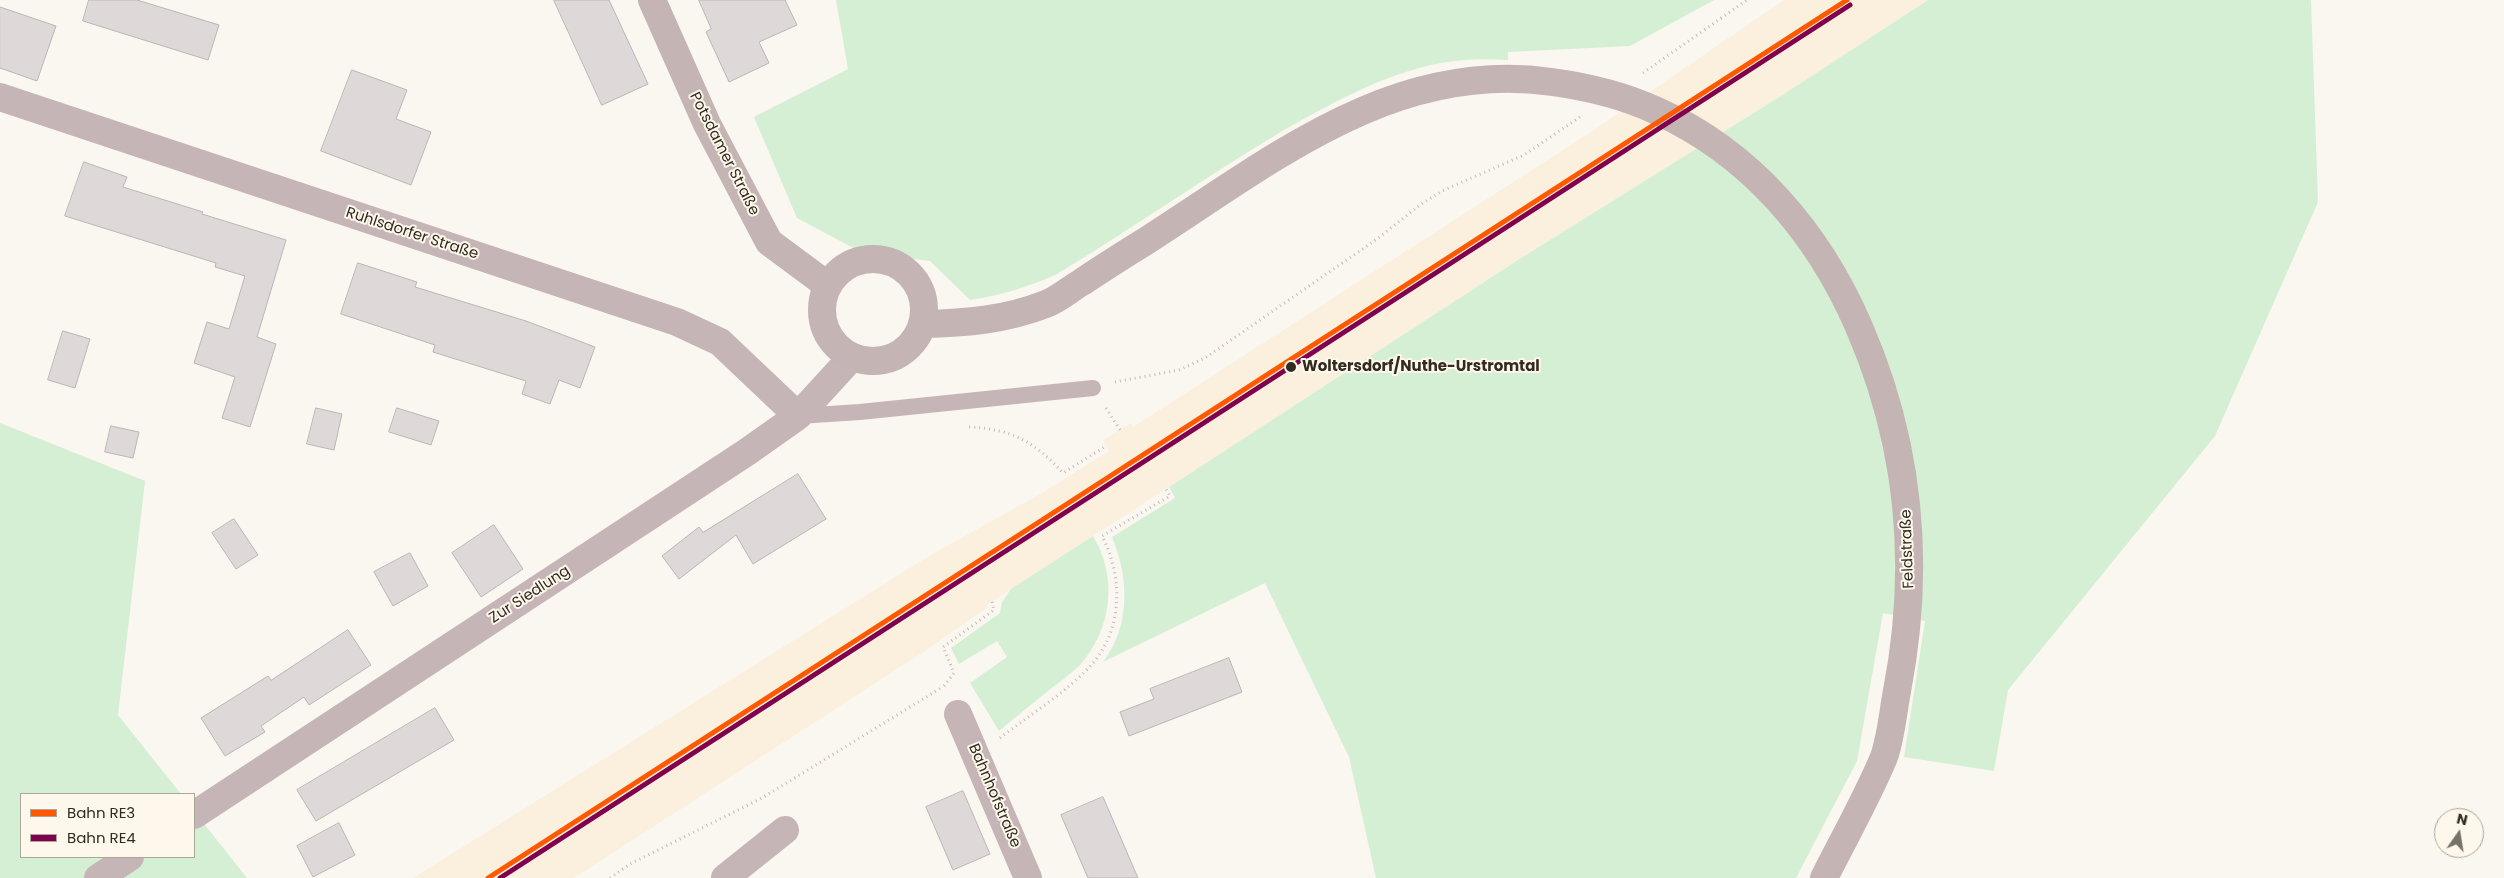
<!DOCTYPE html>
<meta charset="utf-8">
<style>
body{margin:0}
#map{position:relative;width:2504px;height:878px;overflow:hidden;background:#faf6f0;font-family:Poppins,sans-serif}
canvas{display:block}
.legend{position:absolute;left:20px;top:793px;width:175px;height:65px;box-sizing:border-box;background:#fef7ec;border:1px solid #aca59a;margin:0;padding:6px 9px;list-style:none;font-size:15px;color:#312b20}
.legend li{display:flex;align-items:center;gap:10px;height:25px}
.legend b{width:25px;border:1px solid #aca59a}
.north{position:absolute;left:2434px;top:808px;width:50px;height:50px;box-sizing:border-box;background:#fef7ec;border:1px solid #aca59a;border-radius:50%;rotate:13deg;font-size:14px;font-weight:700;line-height:20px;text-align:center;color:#312b20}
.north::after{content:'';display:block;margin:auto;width:18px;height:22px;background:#777269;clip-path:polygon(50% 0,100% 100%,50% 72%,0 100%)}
</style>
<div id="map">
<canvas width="2504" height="878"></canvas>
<ul class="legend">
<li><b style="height:6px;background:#ff5900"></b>Bahn RE3</li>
<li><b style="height:6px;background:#80004d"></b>Bahn RE4</li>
</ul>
<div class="north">N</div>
</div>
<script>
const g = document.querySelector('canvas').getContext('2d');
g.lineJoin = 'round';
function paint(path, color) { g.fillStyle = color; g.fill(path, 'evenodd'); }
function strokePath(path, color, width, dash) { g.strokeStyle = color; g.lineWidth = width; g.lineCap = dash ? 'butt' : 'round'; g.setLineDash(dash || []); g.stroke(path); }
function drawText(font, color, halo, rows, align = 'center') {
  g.font = font + ' Poppins,sans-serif'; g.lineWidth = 4; g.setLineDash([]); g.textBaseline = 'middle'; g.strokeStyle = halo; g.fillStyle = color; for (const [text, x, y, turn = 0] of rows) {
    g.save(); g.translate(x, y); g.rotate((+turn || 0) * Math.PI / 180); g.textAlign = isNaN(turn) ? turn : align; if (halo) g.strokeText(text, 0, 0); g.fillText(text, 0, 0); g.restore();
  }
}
const built = new Path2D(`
 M 1784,0 L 1928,0 L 1784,94 L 1518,260 L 987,605 L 988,607 L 928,649 L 574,878 L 413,878 L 929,556 L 1042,493 L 1109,451 L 1103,440 L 1131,423 L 1133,427 L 1594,130 Z`);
const green = new Path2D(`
 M 836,0 L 1714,0 L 1630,46 L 1508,52 L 1508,60 C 1490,59 1472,59 1455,61 C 1394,68 1336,101 1284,130 C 1207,176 1134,227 1057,274 C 1029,287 1002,295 970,300 L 930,261 L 861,252 L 797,218 L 754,117 L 848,69 Z
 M 1928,0 L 2311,0 L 2318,202 L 2215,436 L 2008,690 L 1994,771 L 1904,757 L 1925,621 L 1883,613 L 1857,761 L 1796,878 L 1376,878 L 1349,757 L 1265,583 L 1103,662 C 1131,625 1129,578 1112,537 L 1175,498 L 1169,487 L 1518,260 L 1784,94 Z
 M 0,423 L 145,481 L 118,715 L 181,794 L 21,794 L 21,857 L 194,857 L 194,811 L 247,878 L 0,878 Z
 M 1093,536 C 1118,577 1112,629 1080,665 C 1072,673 1062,680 1053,687 C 1035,701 1017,716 999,731 L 970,683 L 1007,657 L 997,641 L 959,664 L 951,648 L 1000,613 L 1002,602 L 1011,589 Z`);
const building = new Path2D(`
 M 89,0 L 137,0 L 219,25 L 208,60 L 83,21 Z
 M 554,0 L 609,0 L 648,84 L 602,105 Z
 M 699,0 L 785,0 L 797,25 L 759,42 L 769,63 L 729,82 L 706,32 L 711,29 Z
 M 0,7 L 56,26 L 37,81 L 0,68 Z
 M 352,70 L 407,90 L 396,119 L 431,132 L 411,185 L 321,151 Z
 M 84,162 L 127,177 L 123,187 L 203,212 L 202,214 L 286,240 L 257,337 L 276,344 L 250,427 L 222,418 L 235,377 L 194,363 L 207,322 L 229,329 L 245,276 L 215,267 L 216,263 L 65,216 Z
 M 358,263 L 417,282 L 415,287 L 526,321 L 595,347 L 580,388 L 559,380 L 550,404 L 522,394 L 526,381 L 433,352 L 435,345 L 341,314 Z
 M 63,331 L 90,339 L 75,388 L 48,380 Z
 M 316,408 L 342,414 L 334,450 L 307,444 Z
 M 397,408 L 439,421 L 431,445 L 389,432 Z
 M 111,426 L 139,432 L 133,458 L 105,452 Z
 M 798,474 L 826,519 L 753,564 L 736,535 L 679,579 L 662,556 L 699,527 L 703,532 Z
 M 234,519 L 258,555 L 236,569 L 212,533 Z
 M 494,525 L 523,569 L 481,597 L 452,553 Z
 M 410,553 L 428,586 L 393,606 L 374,572 Z
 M 348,630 L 371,665 L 309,705 L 304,697 L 261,726 L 265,732 L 225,756 L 201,718 L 268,676 L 271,680 Z
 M 1229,658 L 1242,692 L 1129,736 L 1120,712 L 1154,699 L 1150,689 Z
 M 435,708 L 454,740 L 316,821 L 297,790 Z
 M 963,791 L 990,854 L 953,870 L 926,807 Z
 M 1103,797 L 1138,878 L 1088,878 L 1061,815 Z
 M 339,823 L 355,855 L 313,877 L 297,846 Z`);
const path = new Path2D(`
 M 1643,73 L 1747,0
 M 1115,382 L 1179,370 L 1205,358 L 1377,239 L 1420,205 L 1442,191 L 1524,155 L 1580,117
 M 1106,408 L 1120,430
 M 969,427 C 1012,429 1035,442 1063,473 L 1106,446
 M 944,686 L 954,673 L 943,647 L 994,610 L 992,601
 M 1000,738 C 1028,716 1070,690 1093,663 C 1123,627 1123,577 1102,536 L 1170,496 L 1166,489
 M 610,878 L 630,864 L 762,798 L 941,688`);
const lane = new Path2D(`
 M 798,416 L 860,412 L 1093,388`);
const street = new Path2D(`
 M 0,97 L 677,322 L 720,342 L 798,416
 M 958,714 L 1028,878
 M 194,815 L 747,452 L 798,416 L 852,357
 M 98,878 L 130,857
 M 725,878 L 785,830`);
const secondary = new Path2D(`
 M 652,0 L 707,124 L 769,242 L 827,285
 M822 310a51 51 0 1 1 102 0a51 51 0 1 1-102 0Z
 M 922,324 C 966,323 1005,320 1046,304 C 1059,299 1070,289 1082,282 C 1103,268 1125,254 1146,241 C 1271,161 1394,59 1552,82 C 1589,87 1623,95 1657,111 C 1751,153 1819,234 1859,327 C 1910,444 1921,566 1897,691 C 1893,712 1891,737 1884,757 C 1867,798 1844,838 1824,878`);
const rail1 = new Path2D(`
 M 488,878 L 1847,0`);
const rail2 = new Path2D(`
 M 500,878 L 1850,5`);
const markers = [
 [1291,367,6,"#312b20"]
];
const streetNames = [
 ["Potsdamer Straße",724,154,63],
 ["Ruhlsdorfer Straße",412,234,18],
 ["Feldstraße",1908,549,-92],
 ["Zur Siedlung",530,595,-33],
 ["Bahnhofstraße",994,796,67]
];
const stopNames = [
 ["Woltersdorf/Nuthe-Urstromtal",1302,367]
];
paint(built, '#fbf0de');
paint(green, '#d5efd4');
paint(building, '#ded8d8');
strokePath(building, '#bcb5b6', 1);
strokePath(path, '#c5baba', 3, [1, 4]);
strokePath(lane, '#c6b5b6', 16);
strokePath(street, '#c6b5b6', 28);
strokePath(secondary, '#c4b4b4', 28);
strokePath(rail1, '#ff5900', 5);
strokePath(rail2, '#80004d', 5);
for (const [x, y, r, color] of markers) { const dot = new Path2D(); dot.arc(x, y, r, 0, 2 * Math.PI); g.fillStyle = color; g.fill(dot); strokePath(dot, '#fef7ec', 2); }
drawText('15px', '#312b20', '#fef7ec', streetNames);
drawText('bold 15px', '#312b20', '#fef7ec', stopNames, 'left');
</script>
